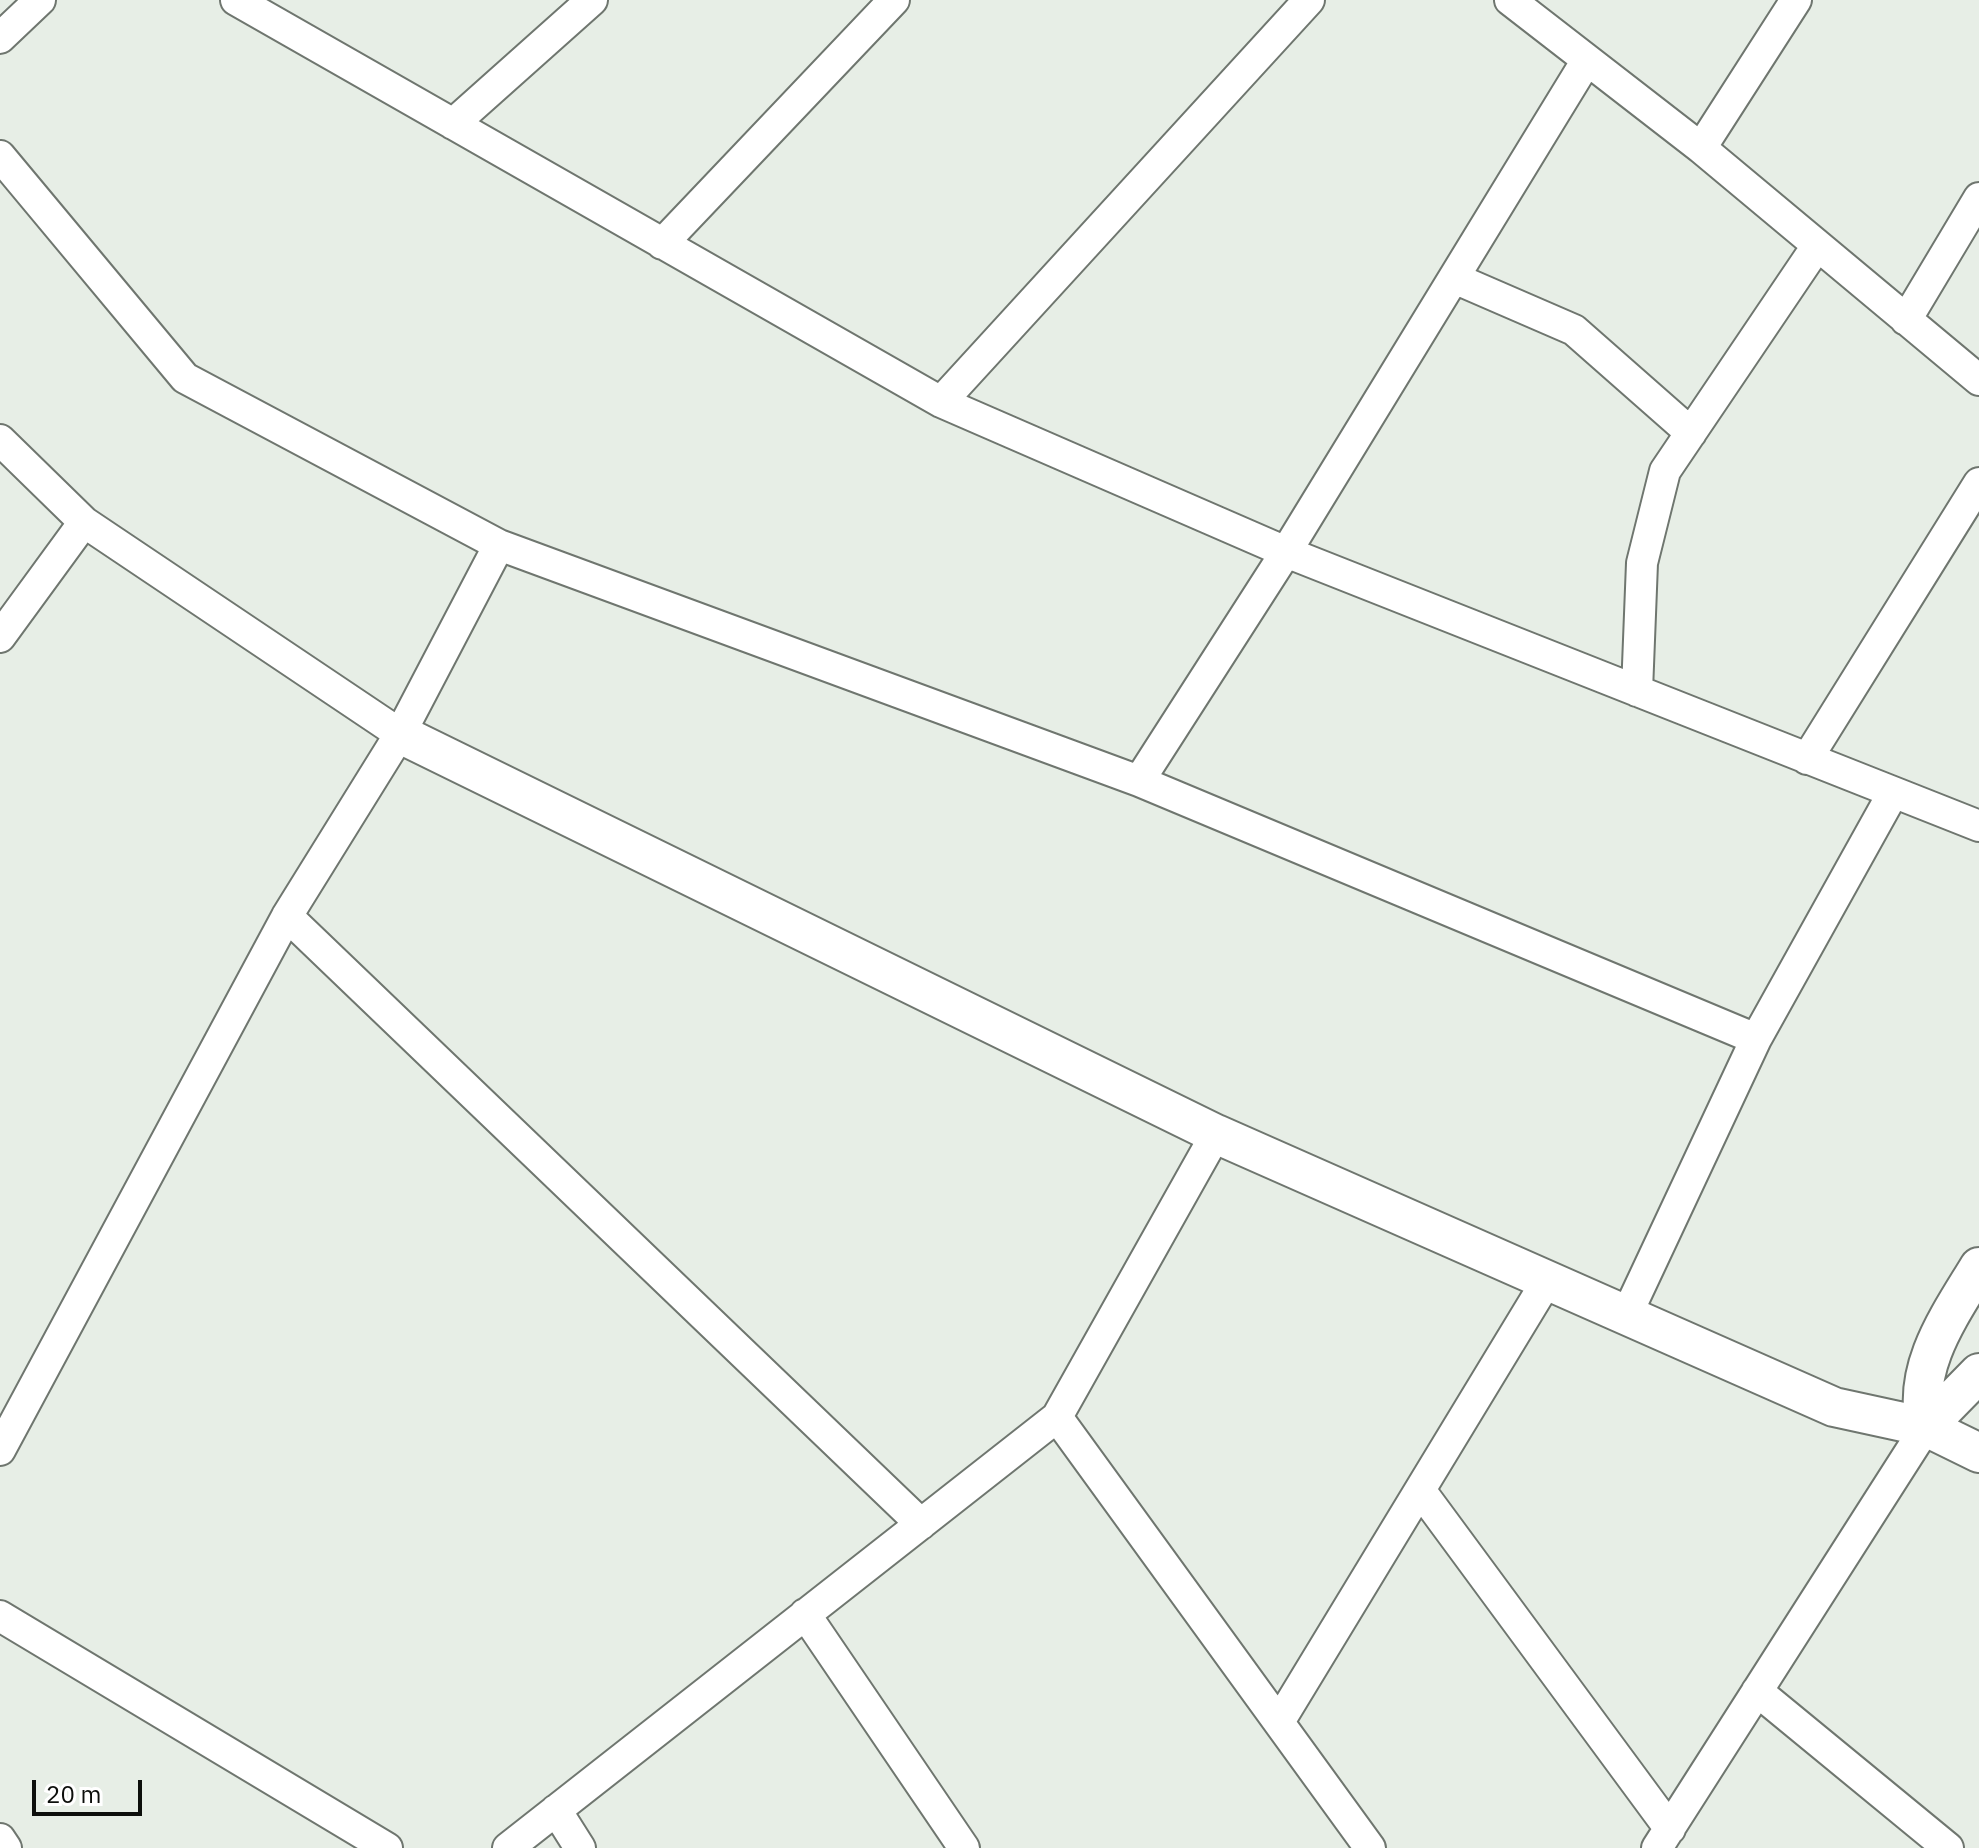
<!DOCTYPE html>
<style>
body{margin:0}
#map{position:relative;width:1979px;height:1848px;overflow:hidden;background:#e7eee6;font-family:"IBM Plex Sans",sans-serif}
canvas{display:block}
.scale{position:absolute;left:32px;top:1780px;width:110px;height:36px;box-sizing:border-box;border:4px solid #0d0f0c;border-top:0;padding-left:10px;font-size:24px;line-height:28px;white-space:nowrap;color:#0d0f0c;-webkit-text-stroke:6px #fff;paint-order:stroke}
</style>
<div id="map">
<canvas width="1979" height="1848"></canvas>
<div class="scale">20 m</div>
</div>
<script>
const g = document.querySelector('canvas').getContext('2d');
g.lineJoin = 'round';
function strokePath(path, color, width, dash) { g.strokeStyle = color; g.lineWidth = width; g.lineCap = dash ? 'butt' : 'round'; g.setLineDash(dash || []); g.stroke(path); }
const minor = new Path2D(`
 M 236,0 L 941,402 L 1286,552 L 1979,826
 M 1510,0 L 1701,148 L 1979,380
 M 0,38 L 40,0
 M 453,124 L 592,0
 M 1701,148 L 1796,0
 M 0,156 L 185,378 L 499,545 L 1139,781 L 1756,1039
 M 662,244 L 894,0
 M 1454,278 L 1574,330 L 1691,433
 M 1906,320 L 1979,198
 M 941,402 L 1309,0
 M 0,440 L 84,522 L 400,734
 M 0,637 L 84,522
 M 1637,691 L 1642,563 L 1665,471 L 1817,246
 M 1807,759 L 1979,483
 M 1139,781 L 1286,552 L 1587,60
 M 287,916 L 921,1524
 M 1627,1314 L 1756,1039 L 1893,793
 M 1057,1417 L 1370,1848
 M 0,1450 L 287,916 L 400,734 L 499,545
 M 1420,1490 L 1670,1829
 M 805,1614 L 964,1848
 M 0,1616 L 387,1848
 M 1757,1691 L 1948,1848
 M 1279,1722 L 1548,1279
 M 556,1810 L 580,1848
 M 0,1839 L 6,1848
 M 508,1848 L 1057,1417 L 1216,1134
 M 1657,1848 L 1926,1427`);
const tertiary = new Path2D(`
 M 400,734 L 1216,1134 L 1834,1407 L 1926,1427 L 1979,1453
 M 1979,1267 C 1950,1315 1911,1368 1926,1427 L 1979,1373`);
strokePath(minor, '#6f766f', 34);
strokePath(tertiary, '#6f766f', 42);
strokePath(minor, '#fff', 30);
strokePath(tertiary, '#fff', 38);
</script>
